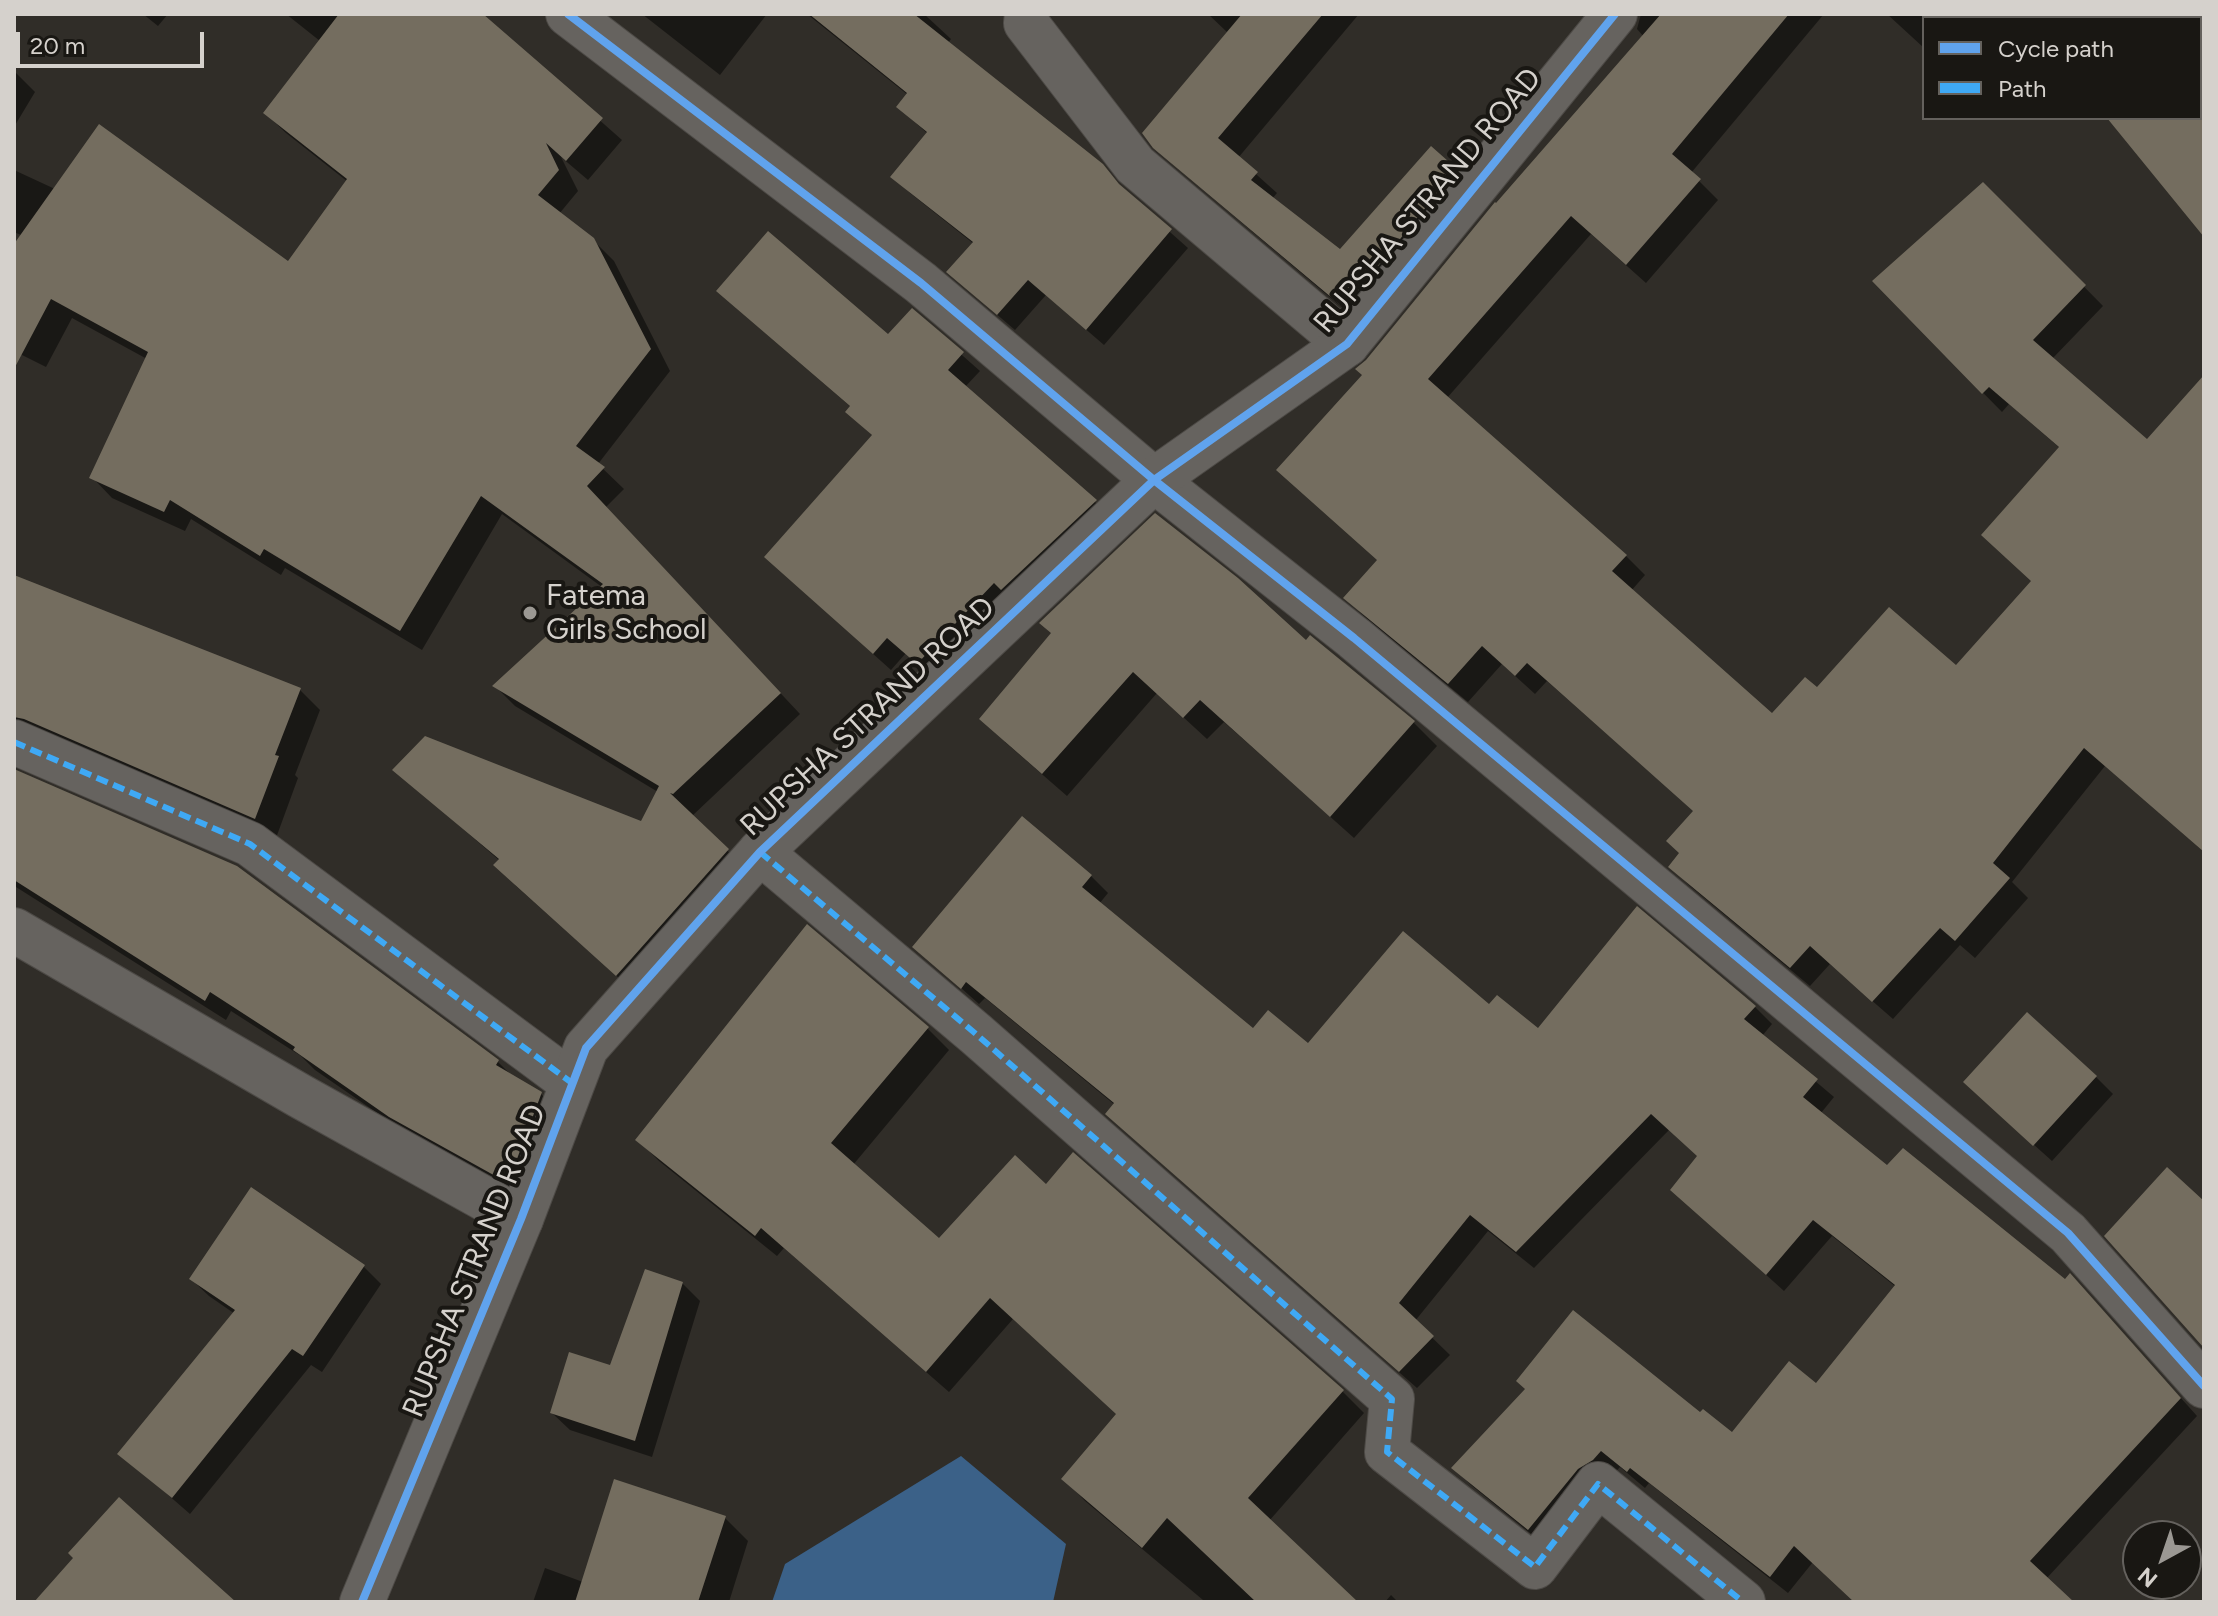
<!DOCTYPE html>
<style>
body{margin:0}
#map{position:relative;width:2218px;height:1616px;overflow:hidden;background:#302d28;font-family:Figtree,sans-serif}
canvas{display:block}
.frame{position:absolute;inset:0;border:16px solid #d5d1cc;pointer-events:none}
.legend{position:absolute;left:1922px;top:16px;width:280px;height:104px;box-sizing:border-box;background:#191713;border:2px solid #64615d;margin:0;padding:10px 14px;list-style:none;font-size:24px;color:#d5d1cc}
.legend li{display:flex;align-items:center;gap:16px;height:40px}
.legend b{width:40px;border:2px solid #64615d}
.north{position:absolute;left:2122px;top:1520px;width:80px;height:80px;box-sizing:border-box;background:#191713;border:2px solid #64615d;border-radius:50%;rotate:220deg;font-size:22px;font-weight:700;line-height:32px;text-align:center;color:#d5d1cc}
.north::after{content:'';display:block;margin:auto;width:28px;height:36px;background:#9b9893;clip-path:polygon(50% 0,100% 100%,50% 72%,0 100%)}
.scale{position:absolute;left:16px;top:32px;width:188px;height:36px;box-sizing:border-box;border:4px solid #d5d1cc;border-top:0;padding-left:10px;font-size:24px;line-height:28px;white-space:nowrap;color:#d5d1cc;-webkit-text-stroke:6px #191713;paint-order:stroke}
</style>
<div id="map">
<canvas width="2218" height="1616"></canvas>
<div class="frame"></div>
<ul class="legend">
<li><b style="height:10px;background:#60a3ed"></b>Cycle path</li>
<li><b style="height:10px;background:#3fa9f5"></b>Path</li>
</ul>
<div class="north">N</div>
<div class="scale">20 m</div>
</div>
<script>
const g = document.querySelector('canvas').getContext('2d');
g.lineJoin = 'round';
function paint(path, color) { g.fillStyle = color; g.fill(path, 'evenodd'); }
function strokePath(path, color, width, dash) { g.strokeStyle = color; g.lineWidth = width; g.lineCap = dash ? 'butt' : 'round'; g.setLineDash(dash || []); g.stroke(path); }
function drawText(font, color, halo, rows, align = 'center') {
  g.font = font + ' Figtree,sans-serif'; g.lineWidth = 8; g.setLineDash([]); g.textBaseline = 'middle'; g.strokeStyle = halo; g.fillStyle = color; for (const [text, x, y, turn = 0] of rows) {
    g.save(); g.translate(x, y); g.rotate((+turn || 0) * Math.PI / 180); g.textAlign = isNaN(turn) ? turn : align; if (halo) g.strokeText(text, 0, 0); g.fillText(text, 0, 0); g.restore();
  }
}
const water = new Path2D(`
 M 961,1456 L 1066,1544 L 1053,1602 L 772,1602 L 785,1564 Z`);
const shadow = new Path2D(`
 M 143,14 L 168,14 L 158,26 Z
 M 286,14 L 458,14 L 492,25 L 622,140 L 588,180 L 561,157 L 578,191 L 559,214 L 593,240 L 614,261 L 670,371 L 598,464 L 624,489 L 606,507 L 800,714 L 692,816 L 748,871 L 638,995 L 516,886 L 500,861 L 395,770 L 642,824 L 658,792 L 515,706 L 495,686 L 602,587 L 502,514 L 422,650 L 285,568 L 281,575 L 191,519 L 185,531 L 112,498 L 92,477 L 147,359 L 72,318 L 46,367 L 14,351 L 14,249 L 21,235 L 14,232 L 14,170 L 55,189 L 289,263 L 348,182 L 286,133 L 265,113 L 320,41 Z
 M 642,14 L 767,14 L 720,75 Z
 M 807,14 L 924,14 L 951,39 L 948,43 L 1102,166 L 1128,195 L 1188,248 L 1104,345 L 1046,295 L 1015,330 L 966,288 L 974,244 L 910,193 L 893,176 L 928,134 L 898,107 L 908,95 Z
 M 1208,14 L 1359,14 L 1238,158 L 1277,193 L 1272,199 L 1341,252 L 1456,170 L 1476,190 L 1365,327 L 1176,167 L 1155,146 L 1228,33 Z
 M 1641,14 L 1824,14 L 1691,173 L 1718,200 L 1646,283 L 1591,234 L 1447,398 L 1626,556 L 1645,575 L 1631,591 L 1772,716 L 1817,690 L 1956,668 L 2033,582 L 2061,449 L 2009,404 L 2002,412 L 1874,282 L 1983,184 L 2103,306 L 2052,359 L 2147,442 L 2204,378 L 2204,852 L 2105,766 L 2012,882 L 2028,898 L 1975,958 L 1960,945 L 1893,1019 L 1830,964 L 1810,986 L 1690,886 L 1671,867 L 1681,853 L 1695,812 L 1547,681 L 1535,694 L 1502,664 L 1468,702 L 1365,617 L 1346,598 L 1379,561 L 1364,375 L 1368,361 L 1644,37 L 1637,29 Z
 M 1887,14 L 2204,14 L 2204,224 L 2109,118 L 2200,118 L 2200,18 L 1924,18 L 1924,48 Z
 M 14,71 L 35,92 L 14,127 Z
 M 736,308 L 889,337 L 912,311 L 980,371 L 965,387 L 1113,518 L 936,680 L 906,653 L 891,670 L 784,574 L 874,437 L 847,412 L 851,407 Z
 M 14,577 L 300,690 L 320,710 L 295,775 L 298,778 L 276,838 L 14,748 Z
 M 1053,634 L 1306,643 L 1310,638 L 1414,723 L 1437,746 L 1354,838 L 1224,722 L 1207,739 L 1157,693 L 1067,796 L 1005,742 Z
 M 14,771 L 498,1062 L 514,1078 L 541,1094 L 561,1114 L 528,1202 L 412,1137 L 315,1070 L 301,1056 L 231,1011 L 226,1020 L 16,887 L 14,890 Z
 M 1091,876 L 1108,893 L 1099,904 L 1253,1031 L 1308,1046 L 1490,1006 L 1538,1031 L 1755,1007 L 1772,1024 L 1762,1036 L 1834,1097 L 1821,1113 L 1887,1168 L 2087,1293 L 2197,1416 L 2046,1579 L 2067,1602 L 1855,1602 L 1813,1562 L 1788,1593 L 1649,1483 L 1645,1488 L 1620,1467 L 1546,1546 L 1471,1485 L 1454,1468 L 1701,1415 L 1732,1434 L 1816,1386 L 1896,1287 L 1832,1236 L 1784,1291 L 1672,1190 L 1699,1157 L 1669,1130 L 1534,1268 L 1488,1231 L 1415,1321 L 1450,1355 L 1417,1388 L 1125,1131 L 1115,1105 L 985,998 L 979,1004 L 915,947 Z
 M 927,1028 L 949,1050 L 853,1165 L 939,1241 L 1046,1187 L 1342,1391 L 1364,1413 L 1269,1521 L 1355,1602 L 1202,1602 L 1203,1600 L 1085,1501 L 1064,1479 L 1118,1415 L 1013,1319 L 949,1392 L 784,1248 L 777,1256 L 659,1161 L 637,1139 Z
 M 2096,1077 L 2113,1094 L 2052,1161 L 1983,1099 Z
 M 364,1267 L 381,1284 L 322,1372 L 311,1365 L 190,1514 L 120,1453 L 235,1314 L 209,1296 L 191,1279 Z
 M 682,1283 L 700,1301 L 652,1457 L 570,1430 L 552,1413 L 611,1367 Z
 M 725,1518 L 748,1541 L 729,1602 L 533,1602 L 545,1568 L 583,1582 Z
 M 1391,1595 L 1398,1602 L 1385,1602 Z`);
const building = new Path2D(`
 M 339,14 L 483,14 L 603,118 L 566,161 L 546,143 L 559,170 L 538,195 L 594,238 L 651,349 L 576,446 L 605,467 L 587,486 L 781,693 L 673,794 L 670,793 L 729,849 L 616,976 L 493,865 L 499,859 L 392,770 L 425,736 L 641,821 L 659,786 L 492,686 L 603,584 L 481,496 L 400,631 L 264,549 L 260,556 L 170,500 L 164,512 L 89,478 L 148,352 L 51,299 L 14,369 L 14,244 L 99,124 L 288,261 L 347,179 L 263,113 Z
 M 809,14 L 914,14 L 1103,164 L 1119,184 L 1172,229 L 1086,330 L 1028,280 L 997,315 L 946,272 L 973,242 L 890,177 L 927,132 L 896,107 L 907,93 Z
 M 1242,14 L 1323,14 L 1218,138 L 1258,172 L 1251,180 L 1340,249 L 1431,146 L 1457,169 L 1344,308 L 1153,148 L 1142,133 Z
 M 1661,14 L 1789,14 L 1672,154 L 1701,179 L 1626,265 L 1571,216 L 1428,379 L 1627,555 L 1612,571 L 1772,713 L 1805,677 L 1817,687 L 1889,607 L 1956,665 L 2031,581 L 1981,535 L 2059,447 L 1989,387 L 1982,394 L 1872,281 L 1983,182 L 2086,285 L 2033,340 L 2147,439 L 2204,375 L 2204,852 L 2084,748 L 1993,863 L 2010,878 L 1955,941 L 1940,928 L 1872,1002 L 1810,946 L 1790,968 L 1668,867 L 1679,853 L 1666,841 L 1693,811 L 1527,663 L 1515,676 L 1482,646 L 1448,684 L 1343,598 L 1377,560 L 1276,470 L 1362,375 L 1355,369 L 1366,360 L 1495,202 L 1496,203 Z
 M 2107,118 L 2204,118 L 2204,237 Z
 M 768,231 L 888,334 L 912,308 L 964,352 L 948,370 L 1097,500 L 1001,590 L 994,583 L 917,664 L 887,638 L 873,654 L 764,557 L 872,435 L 845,412 L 850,406 L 716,291 Z
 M 1155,513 L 1238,578 L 1306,640 L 1310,635 L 1415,721 L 1330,817 L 1200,700 L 1183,718 L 1133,672 L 1042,774 L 979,719 L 1051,633 L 1039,623 Z
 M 14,575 L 301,688 L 275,755 L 279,756 L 255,819 L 24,719 L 14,717 Z
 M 14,769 L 237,866 L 499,1060 L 496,1065 L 542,1092 L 508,1183 L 389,1117 L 293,1050 L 295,1047 L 210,992 L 205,1001 L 14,880 Z
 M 1022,816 L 1092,875 L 1082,887 L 1253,1028 L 1268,1010 L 1308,1043 L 1403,931 L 1489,1004 L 1497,995 L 1538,1028 L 1637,906 L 1756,1006 L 1744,1019 L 1818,1079 L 1803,1097 L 1887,1165 L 1903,1148 L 2065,1279 L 2070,1273 L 2181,1398 L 2030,1561 L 2074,1602 L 1854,1602 L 1794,1546 L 1770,1577 L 1630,1468 L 1627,1472 L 1601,1451 L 1593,1460 L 1578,1469 L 1528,1530 L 1451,1468 L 1525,1389 L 1516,1381 L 1573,1310 L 1700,1412 L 1703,1409 L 1732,1432 L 1789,1361 L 1816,1383 L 1895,1285 L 1813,1220 L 1766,1275 L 1670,1190 L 1697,1156 L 1651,1114 L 1516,1252 L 1470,1215 L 1399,1303 L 1434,1336 L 1399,1372 L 1105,1114 L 1114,1103 L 966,982 L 961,989 L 912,947 Z
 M 807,924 L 929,1027 L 831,1143 L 939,1238 L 1015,1155 L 1046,1184 L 1073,1152 L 1344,1390 L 1248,1498 L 1358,1602 L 1256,1602 L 1167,1518 L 1142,1548 L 1061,1479 L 1116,1414 L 990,1298 L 926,1372 L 761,1228 L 755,1236 L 635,1140 Z
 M 2027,1012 L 2097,1076 L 2033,1146 L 1963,1082 Z
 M 2167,1167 L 2204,1201 L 2204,1348 L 2104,1236 Z
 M 251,1187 L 365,1265 L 303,1356 L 292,1349 L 172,1498 L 117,1454 L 235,1310 L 189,1279 Z
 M 645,1269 L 683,1282 L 635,1441 L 550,1413 L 569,1352 L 610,1365 Z
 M 614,1479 L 726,1516 L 698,1602 L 575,1602 Z
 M 119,1497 L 236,1602 L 34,1602 L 73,1558 L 68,1553 Z`);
const minor = new Path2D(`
 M 568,14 L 921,283 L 1154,480 L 1354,638 L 2068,1233 L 2204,1386
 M 1027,14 L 1026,23 L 1135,165 L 1347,344
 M 14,742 L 250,844 L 572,1083
 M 760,852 L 976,1034 L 1392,1399 L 1387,1452 L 1535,1567 L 1598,1484 L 1743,1602
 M 14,930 L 300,1096 L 521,1219`);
const tertiary = new Path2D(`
 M 362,1602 L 521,1219 L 586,1048 L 760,852 L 1154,480 L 1347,344 L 1615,14`);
const quiet = new Path2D(`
 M 14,742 L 250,844 L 572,1083
 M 760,852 L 976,1034 L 1392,1399 L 1387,1452 L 1535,1567 L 1598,1484 L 1743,1602`);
const cycleway = new Path2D(`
 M 568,14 L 921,283 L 1154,480 L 1354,638 L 2068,1233 L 2204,1386
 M 362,1602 L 521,1219 L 586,1048 L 760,852 L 1154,480 L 1347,344 L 1615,14`);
const markers = [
 [530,613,8,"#9b9893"]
];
const streetNames = [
 ["RUPSHA STRAND ROAD",1428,201,-50],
 ["RUPSHA STRAND ROAD",868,717,-43],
 ["RUPSHA STRAND ROAD",475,1261,-68]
];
const poiNames = [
 ["Fatema",546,596],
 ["Girls School",546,630]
];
paint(water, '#3b6188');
paint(shadow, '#0007');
paint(building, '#746d5f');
strokePath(minor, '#4d4a46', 46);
strokePath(tertiary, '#4d4a46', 46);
strokePath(minor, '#66635f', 44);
strokePath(tertiary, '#66635f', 44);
strokePath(quiet, '#3fa9f5', 6, [12, 6]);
strokePath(cycleway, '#60a3ed', 8);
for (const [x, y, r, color] of markers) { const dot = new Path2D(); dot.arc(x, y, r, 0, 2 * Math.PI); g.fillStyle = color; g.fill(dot); strokePath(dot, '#191713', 3); }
drawText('30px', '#d5d1cc', '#191713', streetNames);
drawText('30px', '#d5d1cc', '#191713', poiNames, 'left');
</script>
